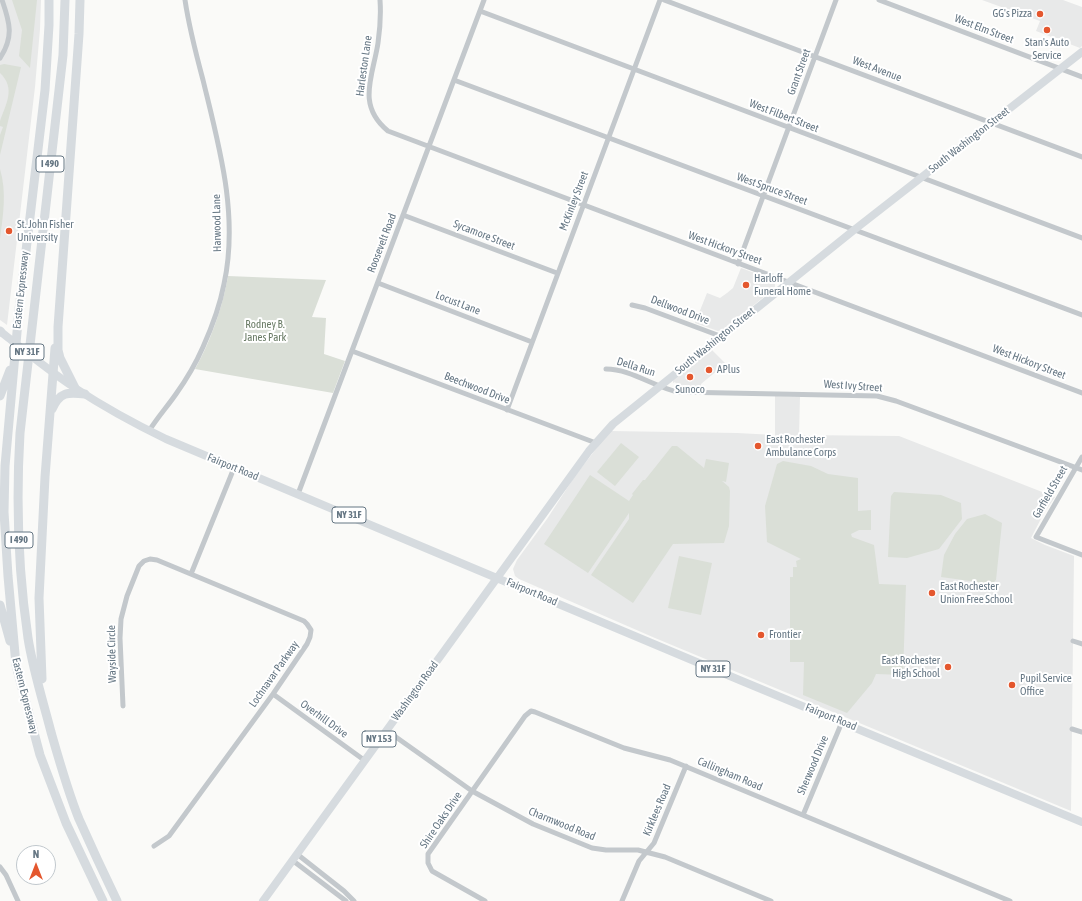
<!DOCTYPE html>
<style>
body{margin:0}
#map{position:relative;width:1082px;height:901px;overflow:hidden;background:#fafaf8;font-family:"Asap Condensed",sans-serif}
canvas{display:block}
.north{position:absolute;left:16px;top:845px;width:40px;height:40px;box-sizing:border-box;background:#fff;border:1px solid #c1c8cd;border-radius:50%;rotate:0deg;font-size:11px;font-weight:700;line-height:16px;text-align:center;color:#657683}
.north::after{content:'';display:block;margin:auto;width:14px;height:18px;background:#e4572e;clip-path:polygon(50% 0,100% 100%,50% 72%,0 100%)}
</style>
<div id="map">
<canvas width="1082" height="901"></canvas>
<div class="north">N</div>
</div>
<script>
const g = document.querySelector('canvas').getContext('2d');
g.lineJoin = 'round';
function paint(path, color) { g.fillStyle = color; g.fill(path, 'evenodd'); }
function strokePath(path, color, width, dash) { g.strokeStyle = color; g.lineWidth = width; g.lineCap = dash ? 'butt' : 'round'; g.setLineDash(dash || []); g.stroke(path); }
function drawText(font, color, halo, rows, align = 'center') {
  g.font = font + ' "Asap Condensed",sans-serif'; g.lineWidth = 4; g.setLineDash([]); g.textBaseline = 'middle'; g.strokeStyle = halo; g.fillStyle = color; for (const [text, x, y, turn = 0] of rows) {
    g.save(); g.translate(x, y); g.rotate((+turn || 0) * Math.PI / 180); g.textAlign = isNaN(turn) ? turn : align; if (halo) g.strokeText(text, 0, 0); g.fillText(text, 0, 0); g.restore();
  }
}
const built = new Path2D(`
 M 0,0 L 41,0 L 40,29 L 35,87 L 7,325 L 0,320 Z
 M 982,0 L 1063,0 L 1082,7 L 1082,46 L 1080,48 L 1036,31 L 1040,21 Z
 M 741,268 L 771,279 L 775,283 L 775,288 L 723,330 L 718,331 L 695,323 L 707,293 L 720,298 L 727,293 L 733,288 Z
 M 710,348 L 725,363 L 725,370 L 718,370 L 707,379 L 701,384 L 701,389 L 685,389 L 684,387 L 678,387 L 675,382 L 673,383 L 673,379 Z
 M 775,396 L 800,397 L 799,435 L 899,436 L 1055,497 L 1044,513 L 1031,538 L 1045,545 L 1074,556 L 1071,811 L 655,638 L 519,579 L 515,576 L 513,569 L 517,560 L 547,519 L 575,476 L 610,431 L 737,433 L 775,435 Z`);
const green = new Path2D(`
 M 12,0 L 37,0 L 30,68 L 19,56 L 22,30 Z
 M 4,64 L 21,67 L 0,155 L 0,135 L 3,127 L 0,126 L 0,121 C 6,104 16,88 0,73 L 0,65 Z
 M 0,169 C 7,192 3,216 0,239 Z
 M 228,276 L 326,280 L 312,317 L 326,318 L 324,354 L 345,361 L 333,393 L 195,369 C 210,343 223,306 228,276 Z
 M 621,443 L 639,457 L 615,486 L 597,472 Z
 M 672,446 L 677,446 L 704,468 L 706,459 L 729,463 L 726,482 L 722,481 L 729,487 L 730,491 L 729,526 L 724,543 L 673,544 L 633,603 L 591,575 L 629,519 L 629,513 L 588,573 L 544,544 L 590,475 L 629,501 L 633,495 L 632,494 L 643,480 L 645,480 Z
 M 783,461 L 811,466 L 828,474 L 858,478 L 858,511 L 871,510 L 871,530 L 859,530 L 851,534 L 852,537 L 874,545 L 879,584 L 906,585 L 903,675 L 876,674 L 872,683 L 847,713 L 803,695 L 804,662 L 790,662 L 790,577 L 793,577 L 793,567 L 797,567 L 796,561 L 801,559 L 767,542 L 765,506 L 777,464 Z
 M 894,492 L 941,495 L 961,503 L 962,519 L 939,549 L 907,558 L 888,557 L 891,496 Z
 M 985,514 L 1002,523 L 996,580 L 992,584 L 941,577 L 944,555 L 955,534 L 967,519 Z
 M 679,556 L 712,563 L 701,615 L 668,608 Z`);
const minor = new Path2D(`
 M 380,0 C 381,14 380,29 378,43 C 373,76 356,105 388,131 L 1082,393
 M 664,0 L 1082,157
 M 879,0 L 1082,77
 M 480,11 L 1082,238
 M 0,58 C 14,37 10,23 2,0
 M 454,80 L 1082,315
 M 403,215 L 557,273
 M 738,264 L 836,0
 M 378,283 L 532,342
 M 632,305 L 645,308 L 720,336
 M 352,351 L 596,443
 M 606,369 C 631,369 654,387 678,392 L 877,396 L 896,401 L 1082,470
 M 507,410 L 660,0
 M 149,431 C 157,418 167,407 176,394 C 186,380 196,363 203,347 C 212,327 220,305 224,284 C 239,215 219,146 203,80 C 196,54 189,27 185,0
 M 1082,457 L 1036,537 L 1082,555
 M 298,494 L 484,0
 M 191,574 L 234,468
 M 1073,641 L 1082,644
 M 273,694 L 364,760
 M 123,706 L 120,638 L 121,619 L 127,596 L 139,566 L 144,561 L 150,559 L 157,560 L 304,621 L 307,624 L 311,630 L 310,637 L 307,644 L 273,694 L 169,836 L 154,846
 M 1072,729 L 1082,732
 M 386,730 L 472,791 L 533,824 L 592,848 L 606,850 L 638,850 L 665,857 L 771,901
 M 803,815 L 842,722
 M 297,854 L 344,891 L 354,901
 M 292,860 L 346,901
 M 0,867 L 6,875 L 18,901
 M 485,901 L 432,871 L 428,863 L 428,854 L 525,716 L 531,711 L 535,712 L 624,748 L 670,760 L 1010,901
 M 622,901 L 639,861 L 654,843 L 686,766`);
const primary = new Path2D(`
 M 0,331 C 25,351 49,371 75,388 C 104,407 135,424 166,439 L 737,679 L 1082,822
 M 263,901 L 589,451 L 613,424 L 854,230 L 1082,52`);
const motorway = new Path2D(`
 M 49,0 L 49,25 L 45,90 L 19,310 L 5,466 L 4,512 L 8,576 L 16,665 L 40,755 L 66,823 L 103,901
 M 65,0 L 63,55 L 20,433 C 16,501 18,570 28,638 C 33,670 43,701 51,732 C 59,760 68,792 79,819 C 91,846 104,874 117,901
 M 0,331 L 1,332
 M 75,388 L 60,358 L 58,350 L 58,327 L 79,34 L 80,0
 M 0,396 L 10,370
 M 52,409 C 60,392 67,392 85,394
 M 0,605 L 10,641
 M 42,679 L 39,598 L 45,477 L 55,348`);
const markers = [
 [1040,14,4,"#e4572e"],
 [1047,30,4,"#e4572e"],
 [9,231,4,"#e4572e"],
 [746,285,4,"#e4572e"],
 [709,370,4,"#e4572e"],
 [690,377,4,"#e4572e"],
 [758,446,4,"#e4572e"],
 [932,593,4,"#e4572e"],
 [761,635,4,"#e4572e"],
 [948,667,4,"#e4572e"],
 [1012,685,4,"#e4572e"]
];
const shields = [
 [50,164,28],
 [27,352,34],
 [349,515,34],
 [19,540,28],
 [713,669,34],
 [379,739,34]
];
const shieldNames = [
 ["I 490",50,164],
 ["NY 31F",27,352],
 ["NY 31F",349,515],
 ["I 490",19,540],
 ["NY 31F",713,669],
 ["NY 153",379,739]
];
const poiNames = [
 ["GG's Pizza",1032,14,"right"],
 ["Stan's Auto",1047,43,"center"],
 ["Service",1047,56,"center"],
 ["St. John Fisher",17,225],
 ["University",17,238],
 ["Harloff",754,279],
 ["Funeral Home",754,292],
 ["APlus",717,370],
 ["Sunoco",690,390,"center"],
 ["East Rochester",766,440],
 ["Ambulance Corps",766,453],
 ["East Rochester",940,587],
 ["Union Free School",940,600],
 ["Frontier",769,635],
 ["East Rochester",940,661,"right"],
 ["High School",940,674,"right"],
 ["Pupil Service",1020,679],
 ["Office",1020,692]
];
const streetNames = [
 ["West Elm Street",984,29,21],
 ["Harleston Lane",364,66,-82],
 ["West Avenue",877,69,21],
 ["Grant Street",799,72,-70],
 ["West Filbert Street",784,116,21],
 ["South Washington Street",969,140,-38],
 ["West Spruce Street",772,189,20],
 ["McKinley Street",574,201,-69],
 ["Harwood Lane",217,223,-91],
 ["Sycamore Street",484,235,21],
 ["Roosevelt Road",382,243,-69],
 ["West Hickory Street",725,248,20],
 ["Eastern Expressway",21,290,-84],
 ["Locust Lane",458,303,21],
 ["Dellwood Drive",680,310,21],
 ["South Washington Street",715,341,-39],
 ["West Hickory Street",1029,362,21],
 ["Della Run",636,367,18],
 ["West Ivy Street",853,386,4],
 ["Beechwood Drive",477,388,21],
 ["Fairport Road",233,467,22],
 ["Garfield Street",1050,492,-60],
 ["Fairport Road",532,592,23],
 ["Wayside Circle",112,654,-91],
 ["Lochnavar Parkway",274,674,-55],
 ["Washington Road",415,691,-54],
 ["Eastern Expressway",25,696,76],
 ["Fairport Road",831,717,22],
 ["Overhill Drive",324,719,36],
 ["Sherwood Drive",813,765,-67],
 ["Callingham Road",730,774,23],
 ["Kirklees Road",657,810,-67],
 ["Shire Oaks Drive",441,820,-56],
 ["Charmwood Road",562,824,22]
];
const parkNames = [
 ["Rodney B.",265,325],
 ["Janes Park",265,338]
];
paint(built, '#e8e9e9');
paint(green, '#dadfd7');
strokePath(minor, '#c3c8cc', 5);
strokePath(primary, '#d6dbdf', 8);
strokePath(motorway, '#d6dbdf', 9);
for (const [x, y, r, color] of markers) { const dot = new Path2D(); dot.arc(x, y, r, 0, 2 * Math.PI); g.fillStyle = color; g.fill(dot); strokePath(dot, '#fff', 1.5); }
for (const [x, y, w] of shields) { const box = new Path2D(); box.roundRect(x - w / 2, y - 8, w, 16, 3); g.fillStyle = '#fff'; g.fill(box); strokePath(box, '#657683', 1); }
drawText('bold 10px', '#657683', null, shieldNames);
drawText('11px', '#657683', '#fff', poiNames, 'left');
drawText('11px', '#657683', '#fff', streetNames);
drawText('11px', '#687a64', '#fff', parkNames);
</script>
